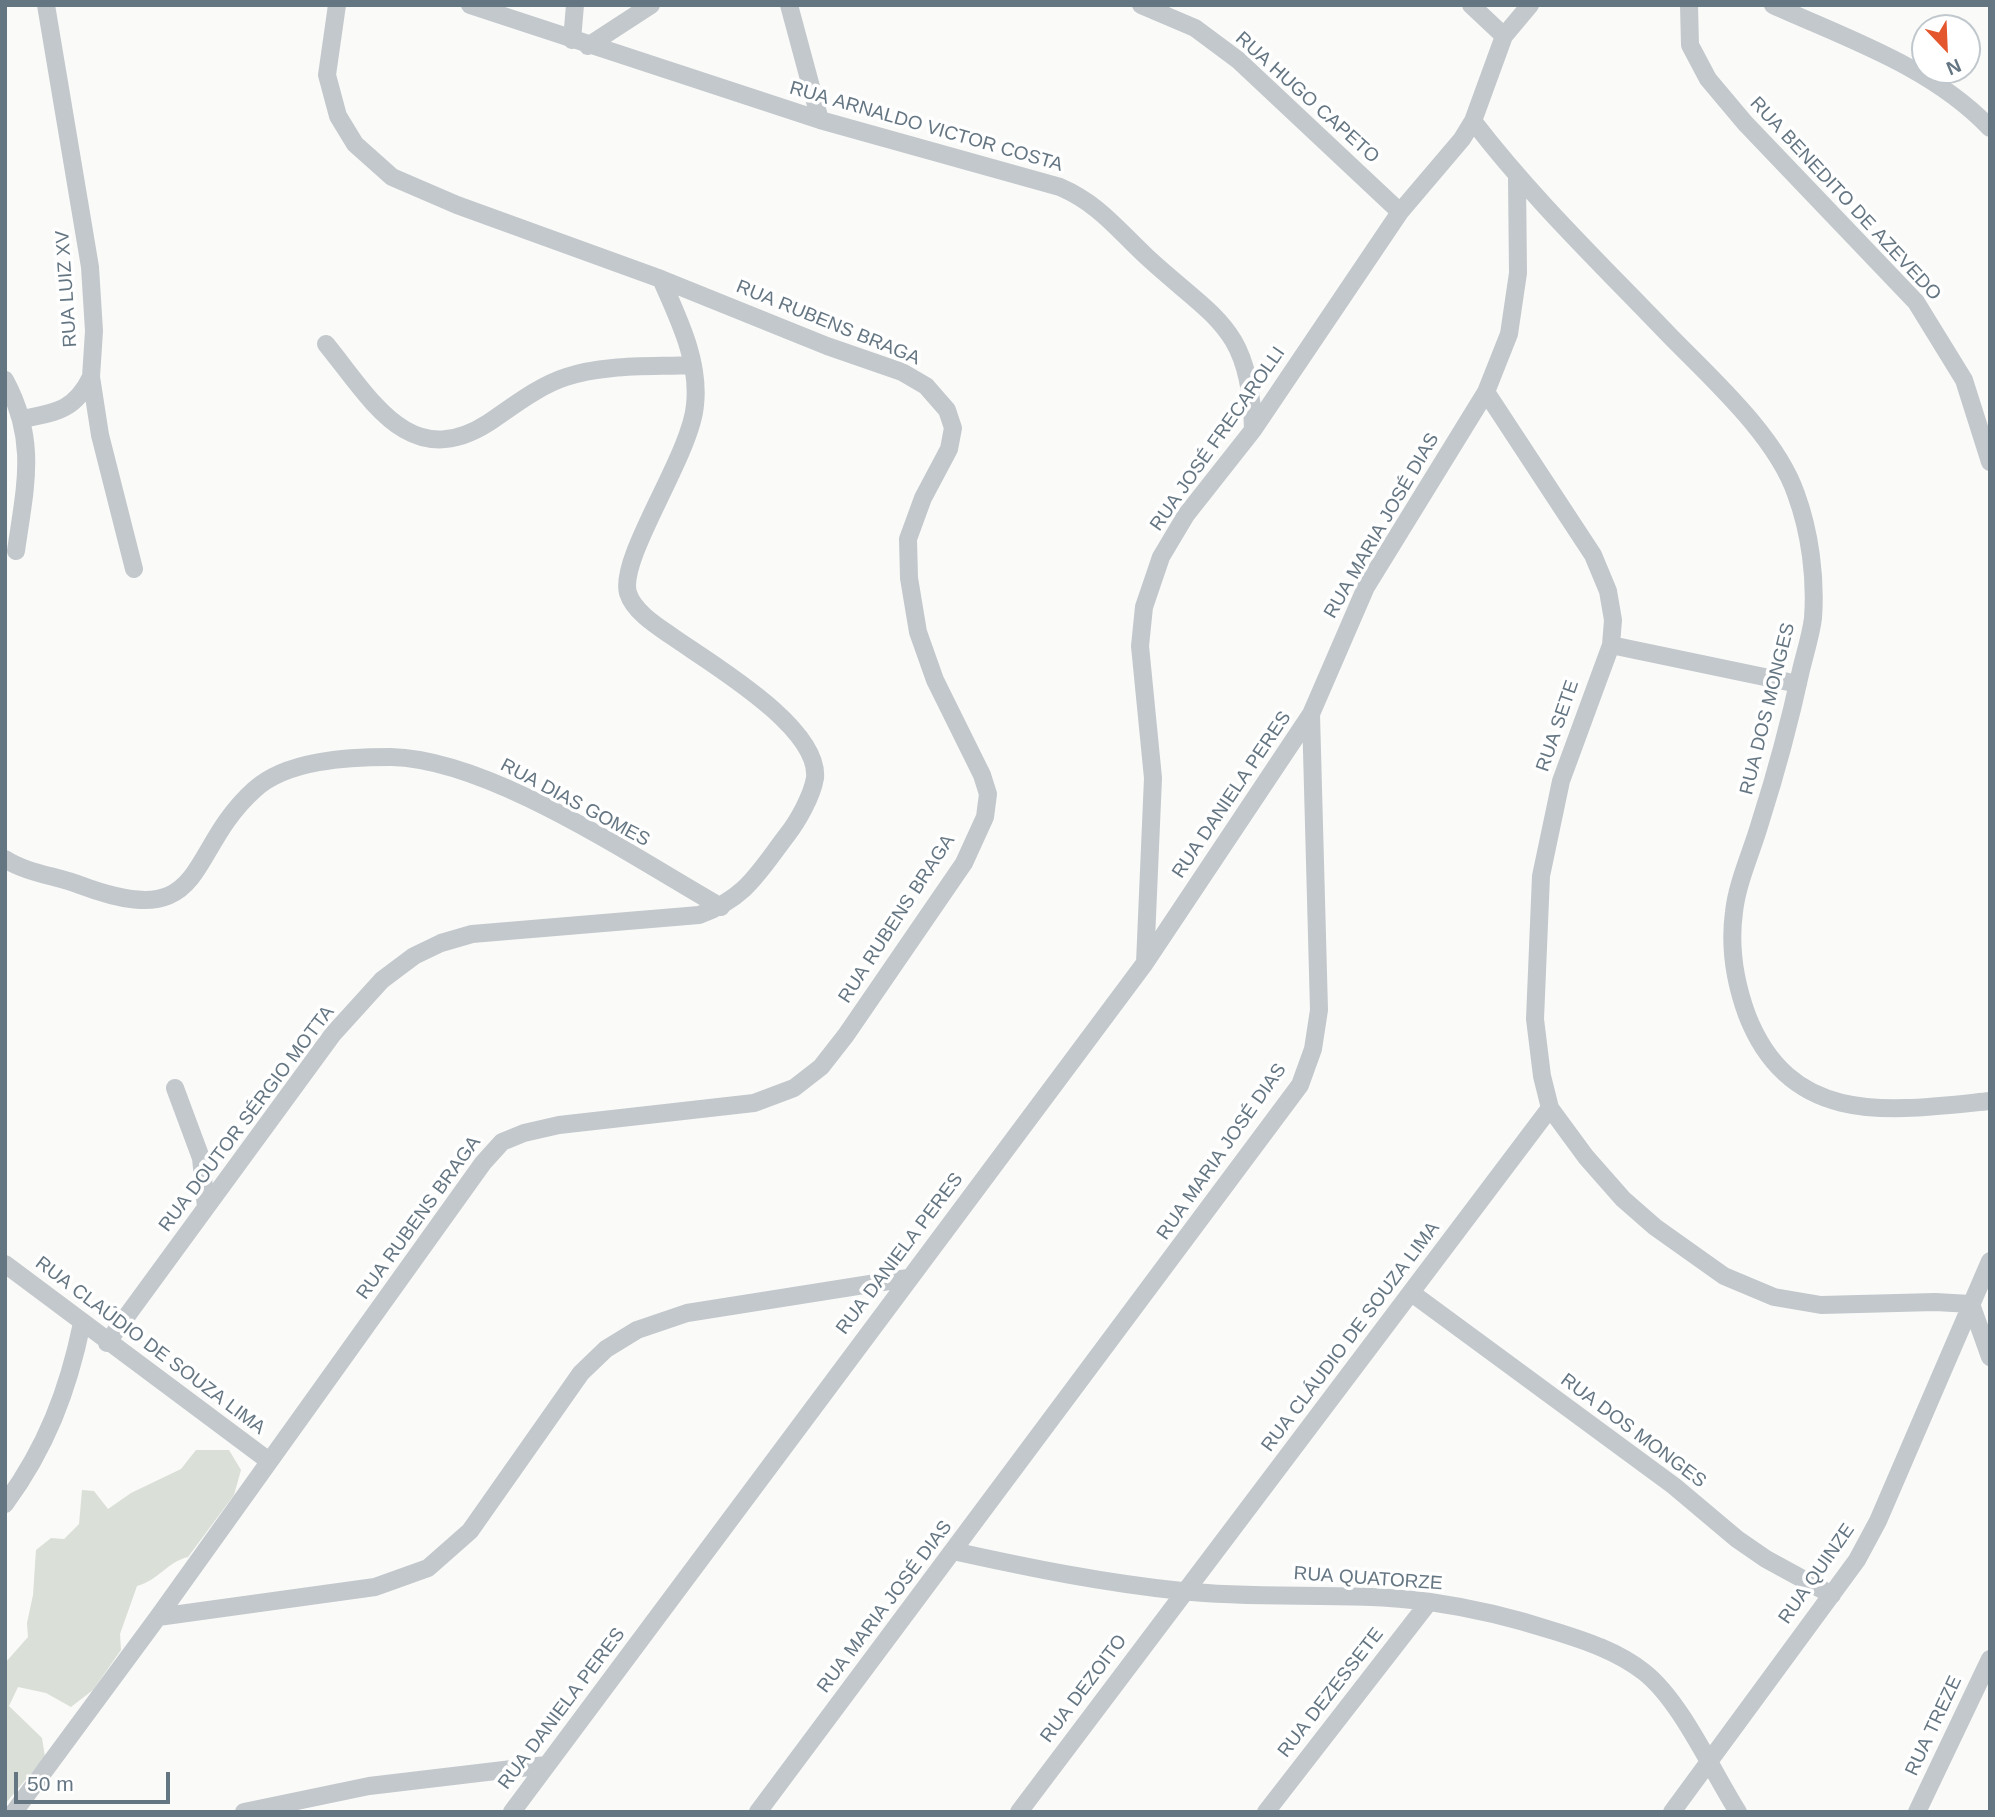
<!DOCTYPE html>
<meta charset="utf-8">
<style>
body{margin:0}
#map{position:relative;width:1995px;height:1817px;overflow:hidden;background:#fafaf8;font-family:Helvetica,sans-serif}
canvas{display:block}
.frame{position:absolute;inset:0;border:7px solid #657683;pointer-events:none}
.north{position:absolute;left:1911px;top:14px;width:70px;height:70px;box-sizing:border-box;background:#fff;border:2px solid #c1c8cd;border-radius:50%;rotate:157deg;font-size:19px;font-weight:700;line-height:28px;text-align:center;color:#657683}
.north::after{content:'';display:block;margin:auto;width:24px;height:32px;background:#e4572e;clip-path:polygon(50% 0,100% 100%,50% 72%,0 100%)}
.scale{position:absolute;left:14px;top:1772px;width:156px;height:32px;box-sizing:border-box;border:4px solid #657683;border-top:0;padding-left:9px;font-size:21px;line-height:24px;white-space:nowrap;color:#657683;-webkit-text-stroke:5px #fff;paint-order:stroke}
</style>
<div id="map">
<canvas width="1995" height="1817"></canvas>
<div class="frame"></div>
<div class="north">N</div>
<div class="scale">50 m</div>
</div>
<script>
const g = document.querySelector('canvas').getContext('2d');
g.lineJoin = 'round';
function paint(path, color) { g.fillStyle = color; g.fill(path, 'evenodd'); }
function strokePath(path, color, width, dash) { g.strokeStyle = color; g.lineWidth = width; g.lineCap = dash ? 'butt' : 'round'; g.setLineDash(dash || []); g.stroke(path); }
function drawText(font, color, halo, rows, align = 'center') {
  g.font = font + ' Helvetica,sans-serif'; g.lineWidth = 7; g.setLineDash([]); g.textBaseline = 'middle'; g.strokeStyle = halo; g.fillStyle = color; for (const [text, x, y, turn = 0] of rows) {
    g.save(); g.translate(x, y); g.rotate((+turn || 0) * Math.PI / 180); g.textAlign = isNaN(turn) ? turn : align; if (halo) g.strokeText(text, 0, 0); g.fillText(text, 0, 0); g.restore();
  }
}
const green = new Path2D(`
 M 196,1450 L 229,1450 L 241,1470 L 234,1495 L 188,1557 C 167,1562 159,1580 137,1586 L 120,1634 L 121,1650 L 93,1690 L 71,1707 L 46,1693 L 18,1687 L 9,1706 L 42,1738 L 45,1757 L 5,1804 L 5,1663 L 28,1637 L 27,1623 L 33,1595 L 36,1550 L 51,1538 L 64,1539 L 79,1524 L 82,1490 L 94,1491 L 108,1509 L 131,1493 L 181,1469 Z`);
const minor = new Path2D(`
 M 46,5 L 90,267 L 94,331 L 91,377 L 100,435 L 134,569
 M 470,5 L 820,120 L 1060,187 C 1099,204 1117,229 1147,257 C 1214,319 1251,326 1253,430
 M 789,5 L 820,120
 M 1141,5 L 1195,28 L 1238,60 L 1400,212
 M 1471,5 L 1504,36
 M 1689,5 L 1690,45 L 1708,79 L 1745,123 L 1916,302 L 1964,380 L 1990,462
 M 1773,5 C 1848,39 1932,67 1990,128
 M 572,40 L 575,5
 M 588,46 L 651,5
 M 1473,121 C 1532,198 1602,265 1669,335 C 1712,379 1776,436 1796,494 C 1810,532 1816,578 1813,618 C 1811,635 1805,653 1801,670 C 1790,721 1776,773 1760,823 C 1752,851 1737,883 1734,912 C 1729,948 1735,982 1747,1015 C 1791,1128 1891,1111 1990,1101
 M 326,344 C 371,399 410,473 488,423 C 512,407 538,386 566,377 C 605,364 651,367 693,365
 M 5,380 C 38,441 25,487 16,551
 M 1486,392 L 1593,555 L 1608,591 L 1613,620 L 1611,645 L 1561,781 L 1541,876 L 1535,1019 L 1542,1076 L 1550,1108 L 1586,1157 L 1623,1199 L 1655,1227 L 1724,1276 L 1774,1297 L 1821,1305 L 1935,1302 L 1971,1304
 M 23,419 C 57,412 75,410 91,377
 M 1611,645 L 1798,684
 M 5,859 C 26,873 57,876 80,885 C 210,934 184,853 254,790 C 286,760 348,757 391,757 C 490,759 633,857 721,907
 M 1145,963 L 1153,778 L 1140,646 L 1144,607 L 1161,557 L 1186,515 L 1253,430 L 1400,212 L 1462,139 L 1473,121 L 1504,36 L 1530,5
 M 175,1088 L 201,1158 L 206,1207
 M 5,1264 L 269,1461
 M 1413,1294 L 1674,1486 L 1737,1539 L 1766,1559 L 1832,1595
 M 1971,1304 L 1990,1357
 M 107,1343 L 333,1034 L 382,980 L 414,956 L 441,943 L 472,934 L 699,915 C 746,898 758,873 787,835 C 798,821 812,796 815,778 C 820,727 710,663 673,637 C 657,626 634,612 628,593 C 618,558 691,455 695,405 C 700,361 678,318 661,279
 M 5,1504 C 46,1448 68,1391 82,1323
 M 953,1551 C 1030,1568 1104,1583 1182,1591 C 1264,1600 1348,1591 1430,1602 C 1472,1608 1514,1618 1554,1631 C 1586,1641 1617,1651 1644,1672 C 1681,1701 1712,1771 1738,1812
 M 158,1617 L 375,1587 L 428,1568 L 470,1531 L 581,1373 L 606,1349 L 637,1330 L 687,1313 L 908,1278
 M 14,1812 L 158,1617 L 483,1163 L 502,1142 L 524,1133 L 559,1125 L 754,1103 L 794,1088 L 821,1067 L 846,1035 L 964,863 L 985,817 L 988,794 L 982,775 L 935,680 L 918,632 L 909,578 L 908,539 L 923,498 L 949,449 L 953,428 L 947,410 L 926,386 L 902,372 L 827,346 L 661,279 L 457,205 L 392,177 L 355,144 L 338,116 L 327,75 L 337,5
 M 244,1812 L 369,1786 L 546,1765
 M 512,1812 L 1145,963 L 1311,714
 M 758,1812 L 1300,1085 L 1313,1049 L 1319,1010 L 1311,714 L 1366,587 L 1486,392 L 1509,334 L 1518,273 L 1517,179
 M 1019,1812 L 1550,1108
 M 1266,1812 L 1429,1602
 M 1672,1812 L 1857,1560 L 1878,1521 L 1990,1261
 M 1917,1812 L 1990,1659`);
const streetNames = [
 ["RUA HUGO CAPETO",1307,98,42],
 ["RUA ARNALDO VICTOR COSTA",926,127,16],
 ["RUA BENEDITO DE AZEVEDO",1845,199,47],
 ["RUA LUIZ XV",67,289,-94],
 ["RUA RUBENS BRAGA",828,323,22],
 ["RUA JOSÉ FRECAROLLI",1218,439,-55],
 ["RUA MARIA JOSÉ DIAS",1382,526,-60],
 ["RUA DOS MONGES",1768,709,-76],
 ["RUA SETE",1558,726,-71],
 ["RUA DANIELA PERES",1232,795,-56],
 ["RUA DIAS GOMES",575,803,28],
 ["RUA RUBENS BRAGA",897,919,-57],
 ["RUA DOUTOR SÉRGIO MOTTA",247,1119,-53],
 ["RUA MARIA JOSÉ DIAS",1222,1152,-55],
 ["RUA RUBENS BRAGA",419,1218,-54],
 ["RUA DANIELA PERES",900,1254,-53],
 ["RUA CLÁUDIO DE SOUZA LIMA",1351,1337,-53],
 ["RUA CLAÚDIO DE SOUZA LIMA",150,1346,37],
 ["RUA DOS MONGES",1633,1431,37],
 ["RUA QUINZE",1817,1574,-55],
 ["RUA QUATORZE",1368,1579,4],
 ["RUA MARIA JOSÉ DIAS",885,1607,-53],
 ["RUA DEZOITO",1084,1689,-53],
 ["RUA DEZESSETE",1331,1693,-52],
 ["RUA DANIELA PERES",562,1709,-53],
 ["RUA TREZE",1934,1726,-65]
];
paint(green, '#dadfd7');
strokePath(minor, '#c3c8cc', 18);
drawText('19px', '#657683', '#fff', streetNames);
</script>
